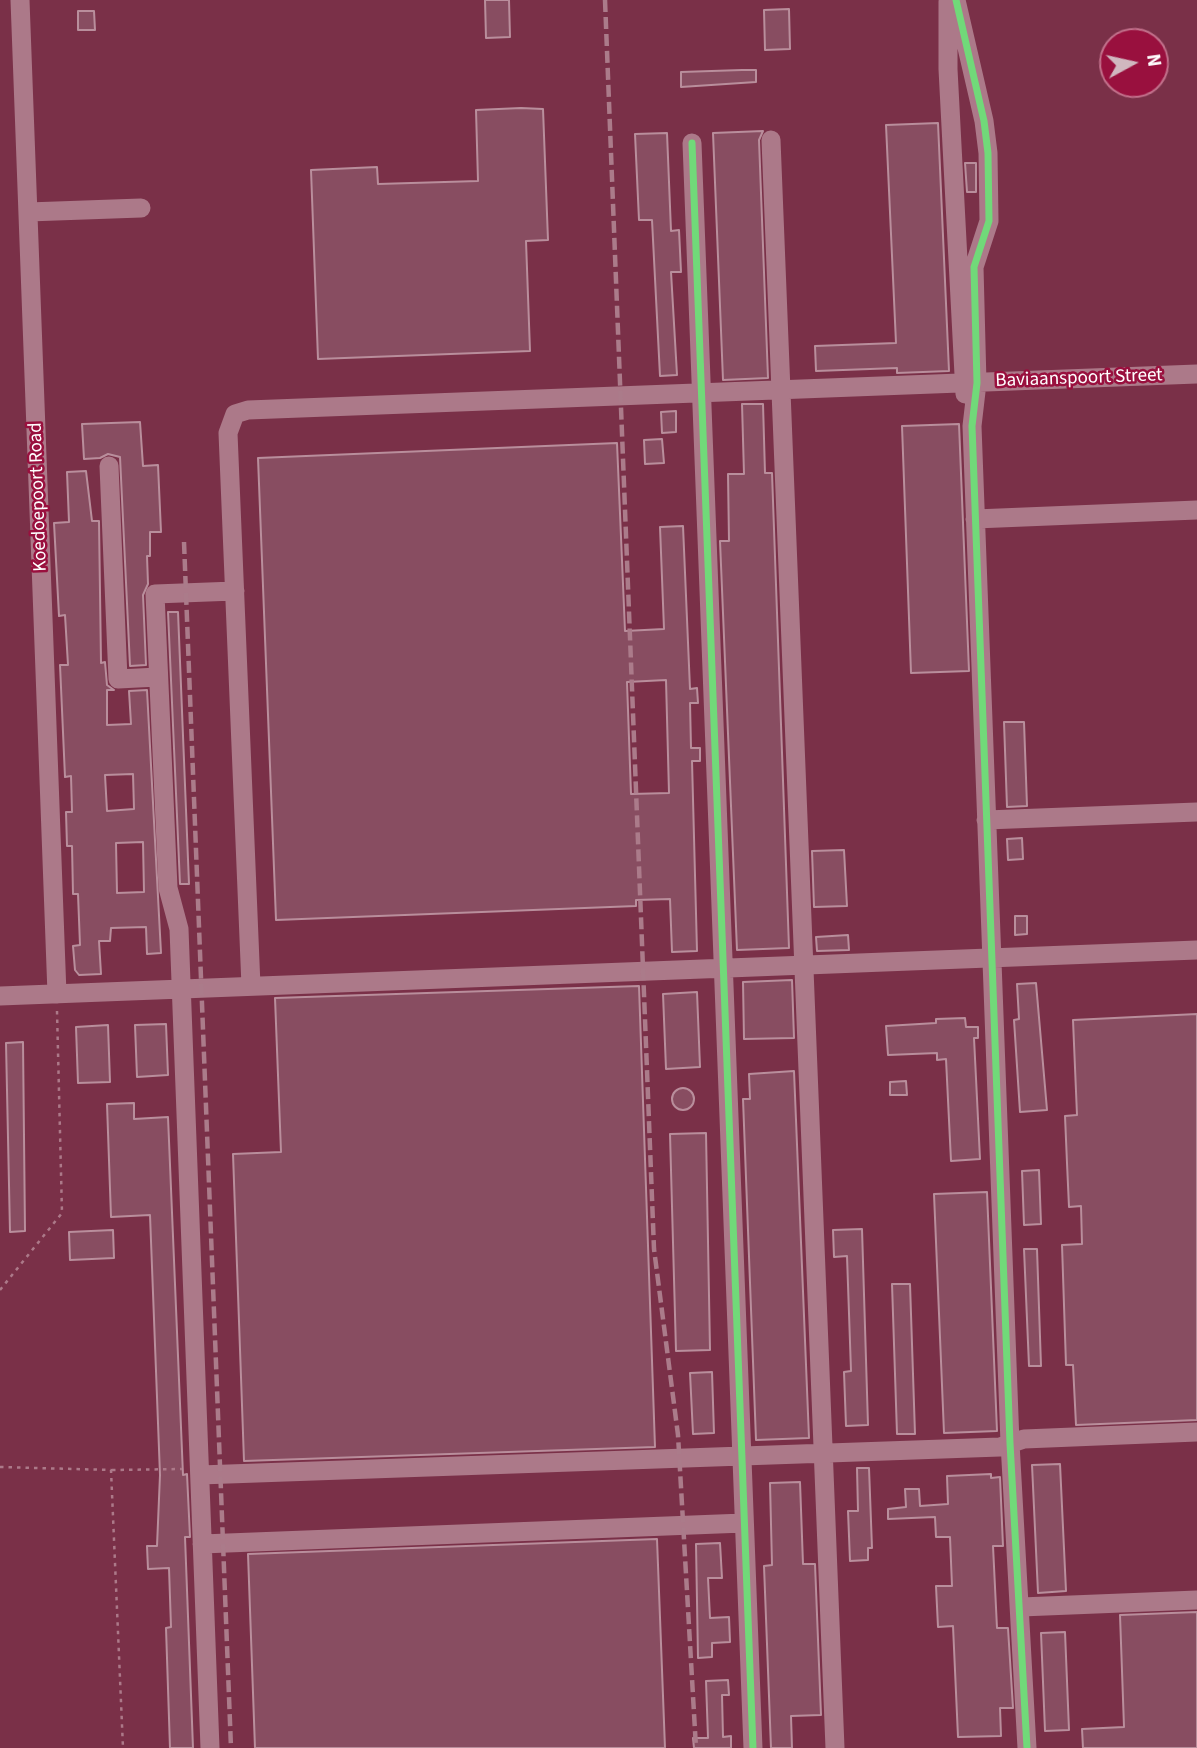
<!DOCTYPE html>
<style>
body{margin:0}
#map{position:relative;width:1197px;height:1748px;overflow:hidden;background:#7a3048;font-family:"Source Sans 3",sans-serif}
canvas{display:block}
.north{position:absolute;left:1099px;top:28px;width:70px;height:70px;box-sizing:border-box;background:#99103e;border:2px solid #c2708b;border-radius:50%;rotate:82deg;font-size:19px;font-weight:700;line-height:28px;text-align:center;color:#fff}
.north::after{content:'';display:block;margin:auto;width:24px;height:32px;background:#d0b7bf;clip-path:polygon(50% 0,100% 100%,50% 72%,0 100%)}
</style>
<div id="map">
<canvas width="1197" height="1748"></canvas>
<div class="north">N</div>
</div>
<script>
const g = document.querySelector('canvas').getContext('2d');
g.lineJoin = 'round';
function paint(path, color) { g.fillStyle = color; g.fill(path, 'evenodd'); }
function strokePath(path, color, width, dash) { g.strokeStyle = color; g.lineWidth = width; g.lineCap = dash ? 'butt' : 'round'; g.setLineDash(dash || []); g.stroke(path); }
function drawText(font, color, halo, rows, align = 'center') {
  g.font = font + ' "Source Sans 3",sans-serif'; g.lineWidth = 5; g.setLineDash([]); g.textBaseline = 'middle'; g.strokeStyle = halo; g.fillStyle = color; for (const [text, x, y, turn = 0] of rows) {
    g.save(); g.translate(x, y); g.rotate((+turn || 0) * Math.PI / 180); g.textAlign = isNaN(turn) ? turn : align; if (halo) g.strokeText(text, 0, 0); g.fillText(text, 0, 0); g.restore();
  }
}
const building = new Path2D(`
 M 485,0 L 509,0 L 510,37 L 486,38 Z
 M 789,9 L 790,49 L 765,50 L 764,10 Z
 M 78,11 L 94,11 L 95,30 L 78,30 Z
 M 742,70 L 756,70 L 756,82 L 681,87 L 681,72 Z
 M 521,108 L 543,109 L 548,240 L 526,241 L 530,351 L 318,359 L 311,170 L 377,167 L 378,184 L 478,181 L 476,110 Z
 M 938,123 L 949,371 L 897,373 L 897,368 L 816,371 L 815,346 L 896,343 L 886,125 Z
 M 763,131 L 759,140 L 768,378 L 723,380 L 713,133 Z
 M 667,133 L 671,231 L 679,230 L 681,272 L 671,272 L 677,375 L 660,376 L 652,220 L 639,220 L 635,134 Z
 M 965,163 L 976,163 L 976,192 L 967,192 Z
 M 742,404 L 763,404 L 765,473 L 772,473 L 789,948 L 737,950 L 720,541 L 729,541 L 728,474 L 744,474 Z
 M 676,411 L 676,432 L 662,433 L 661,412 Z
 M 140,422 L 143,466 L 158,465 L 161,532 L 150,532 L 150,556 L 147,556 L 148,584 L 143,595 L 146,665 L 130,666 L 120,457 L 108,454 L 100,458 L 84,459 L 82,424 Z
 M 959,424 L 969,671 L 911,673 L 902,426 Z
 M 662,439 L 664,463 L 645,464 L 644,440 Z
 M 617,443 L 625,631 L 664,629 L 660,527 L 683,526 L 690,689 L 697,688 L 698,703 L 690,703 L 691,748 L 700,748 L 700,761 L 692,761 L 697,951 L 672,952 L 670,899 L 636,900 L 636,906 L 276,920 L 258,458 ZM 666,680 L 669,793 L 631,794 L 627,682 Z
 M 86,471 L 92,521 L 99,521 L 101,663 L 105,662 L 107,685 L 114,690 L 107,690 L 107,725 L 131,724 L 129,691 L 147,690 L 161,953 L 147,954 L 146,927 L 111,928 L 110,941 L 99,941 L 101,974 L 79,975 L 75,970 L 73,946 L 80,945 L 78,894 L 73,894 L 72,846 L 67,846 L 66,812 L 72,812 L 71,776 L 65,777 L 60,665 L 68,665 L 65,615 L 59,616 L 54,523 L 69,522 L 67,472 ZM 133,774 L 134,809 L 107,811 L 105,775 ZM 143,842 L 144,892 L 117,893 L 116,843 Z
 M 168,612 L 178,612 L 189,884 L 180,884 Z
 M 1004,722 L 1024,722 L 1027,806 L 1007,807 Z
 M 1022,838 L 1023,859 L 1008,860 L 1007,839 Z
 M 844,850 L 847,906 L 814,907 L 812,851 Z
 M 1015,916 L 1027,916 L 1027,934 L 1015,935 Z
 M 848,935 L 849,950 L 817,951 L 816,937 Z
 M 792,980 L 794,1038 L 744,1039 L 743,982 Z
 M 1036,983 L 1047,1110 L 1020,1112 L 1014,1020 L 1019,1019 L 1017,984 Z
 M 639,986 L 655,1447 L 244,1461 L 233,1154 L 281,1152 L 275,998 Z
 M 697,992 L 700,1067 L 666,1069 L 663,994 Z
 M 1197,1014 L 1197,1420 L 1076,1425 L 1073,1365 L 1066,1365 L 1062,1245 L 1082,1244 L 1081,1206 L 1069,1207 L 1067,1163 L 1065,1116 L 1077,1115 L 1073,1020 Z
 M 965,1018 L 966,1027 L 978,1027 L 978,1038 L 974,1038 L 980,1159 L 951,1161 L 946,1059 L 937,1060 L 937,1053 L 888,1055 L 886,1026 L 936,1023 L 936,1019 Z
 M 166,1024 L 168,1075 L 137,1077 L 135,1025 Z
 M 108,1025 L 110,1082 L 78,1083 L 76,1027 Z
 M 23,1042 L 25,1231 L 10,1232 L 6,1043 Z
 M 794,1071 L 809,1438 L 756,1440 L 743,1099 L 750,1099 L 749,1074 Z
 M 906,1081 L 907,1095 L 890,1095 L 890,1082 Z
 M672 1099a11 11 0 1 1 22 0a11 11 0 1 1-22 0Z
 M 134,1103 L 134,1119 L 168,1117 L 183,1475 L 187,1474 L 190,1537 L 185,1537 L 193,1748 L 170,1748 L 166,1628 L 171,1627 L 169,1568 L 148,1569 L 147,1546 L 157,1546 L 160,1475 L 150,1215 L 111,1217 L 107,1104 Z
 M 706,1133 L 710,1350 L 676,1351 L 670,1134 Z
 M 1039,1170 L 1041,1224 L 1024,1225 L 1022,1171 Z
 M 987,1192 L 997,1431 L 944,1433 L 934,1194 Z
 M 862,1229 L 868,1425 L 846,1426 L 844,1372 L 851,1371 L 847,1256 L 834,1257 L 833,1230 Z
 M 113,1230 L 114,1258 L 70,1260 L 69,1232 Z
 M 1024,1249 L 1037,1249 L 1041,1366 L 1029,1366 Z
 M 892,1284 L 910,1284 L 915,1434 L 897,1434 Z
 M 712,1372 L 714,1433 L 693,1434 L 690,1373 Z
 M 1060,1464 L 1066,1591 L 1038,1593 L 1032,1465 Z
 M 857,1468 L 869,1468 L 872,1548 L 868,1548 L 868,1560 L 850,1561 L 848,1511 L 858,1511 Z
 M 991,1474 L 991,1478 L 1000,1477 L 1003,1546 L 993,1546 L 997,1628 L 1008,1628 L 1013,1708 L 1000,1708 L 1001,1736 L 958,1737 L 953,1626 L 938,1627 L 936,1586 L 952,1586 L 950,1537 L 936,1537 L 935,1517 L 888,1519 L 888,1509 L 906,1507 L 905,1489 L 919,1489 L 920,1506 L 948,1504 L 947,1476 Z
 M 800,1482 L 803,1564 L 815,1564 L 821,1715 L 791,1716 L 792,1748 L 771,1748 L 764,1566 L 772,1565 L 770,1483 Z
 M 657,1539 L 665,1748 L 255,1748 L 248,1554 Z
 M 720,1543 L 722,1578 L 708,1578 L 710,1618 L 729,1617 L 730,1642 L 712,1643 L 712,1657 L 698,1658 L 696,1544 Z
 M 1197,1612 L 1197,1748 L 1083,1748 L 1082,1729 L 1124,1727 L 1120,1615 Z
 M 1065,1632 L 1069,1730 L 1045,1731 L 1041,1633 Z
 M 728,1680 L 729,1695 L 722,1695 L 723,1737 L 731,1736 L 731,1748 L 694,1748 L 693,1738 L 708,1738 L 706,1681 Z`);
const path = new Path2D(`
 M 0,1290 L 62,1213 L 57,1011
 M 0,1467 L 111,1470 L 123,1748
 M 112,1470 L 182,1469`);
const minor = new Path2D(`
 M 20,0 L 57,994
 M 956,0 L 984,121 L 988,153 L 989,221 L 974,267 L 977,383 L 972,426 L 1010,1443 L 1027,1748
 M 948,2 L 948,69 L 965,394
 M 771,140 L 835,1748
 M 692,143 L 753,1748
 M 28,212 L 141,208
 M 109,466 L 118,679 L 158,677
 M 975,519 L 1197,510
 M 986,820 L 1197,812
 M 251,986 L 228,433 L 235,414 L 248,410 L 1197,374
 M 0,996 L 1197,950
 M 200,1475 L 1000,1447 L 1024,1439 L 1197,1432
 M 202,1544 L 744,1523
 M 1021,1607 L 1197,1600
 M 210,1748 L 179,929 L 168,888 L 155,594 L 235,591`);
const rail = new Path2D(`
 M 605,0 L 654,1249 L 678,1435 L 696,1748
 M 184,542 L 231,1748`);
const cycleway = new Path2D(`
 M 956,0 L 984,121 L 988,153 L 989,221 L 974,267 L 977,383 L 972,426 L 1010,1443 L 1027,1748
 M 692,143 L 753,1748`);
const streetNames = [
 ["Baviaanspoort Street",1079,379,-2],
 ["Koedoepoort Road",39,497,-92]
];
paint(building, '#884d61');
strokePath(building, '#b98e9c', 2);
strokePath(path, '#ac7989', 2.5, [3.5, 5]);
strokePath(minor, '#ac7989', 19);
strokePath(rail, '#ab7b8a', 4.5, [12, 5]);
strokePath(cycleway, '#71d979', 7);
drawText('19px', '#fff', '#99103e', streetNames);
</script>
